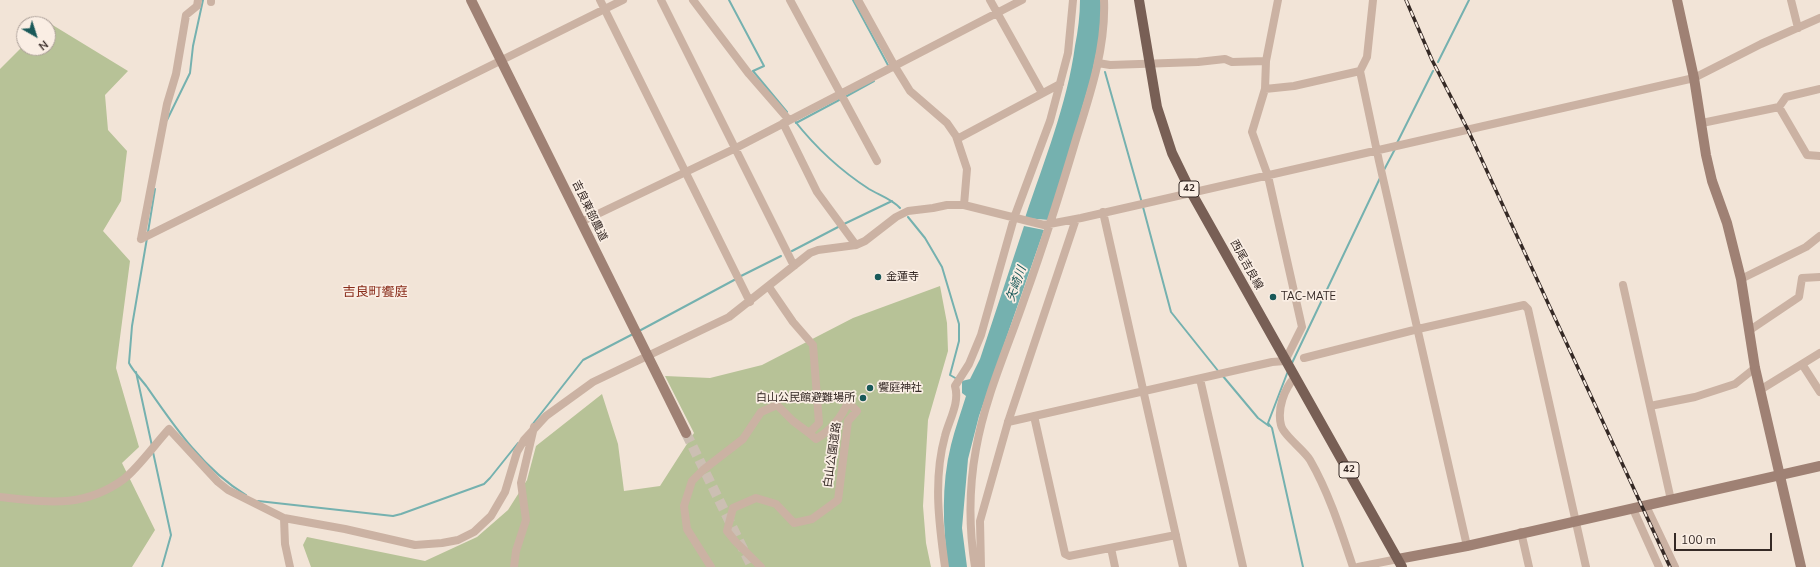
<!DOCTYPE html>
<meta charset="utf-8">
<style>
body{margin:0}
#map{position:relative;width:1820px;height:567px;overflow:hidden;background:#f2e4d7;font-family:"Nunito Sans",sans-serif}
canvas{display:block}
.north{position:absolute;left:16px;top:16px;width:40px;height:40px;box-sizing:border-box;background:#faeee4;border:1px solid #ab9f98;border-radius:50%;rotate:141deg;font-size:11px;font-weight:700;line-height:16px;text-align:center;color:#352925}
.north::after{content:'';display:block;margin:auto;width:14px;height:18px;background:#195959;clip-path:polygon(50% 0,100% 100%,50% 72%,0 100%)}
.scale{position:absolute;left:1674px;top:533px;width:98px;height:18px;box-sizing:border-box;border:2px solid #352925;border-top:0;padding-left:5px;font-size:12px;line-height:14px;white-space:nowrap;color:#352925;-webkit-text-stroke:3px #faeee4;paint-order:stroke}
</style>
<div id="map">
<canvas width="1820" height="567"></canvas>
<div class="north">N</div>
<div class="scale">100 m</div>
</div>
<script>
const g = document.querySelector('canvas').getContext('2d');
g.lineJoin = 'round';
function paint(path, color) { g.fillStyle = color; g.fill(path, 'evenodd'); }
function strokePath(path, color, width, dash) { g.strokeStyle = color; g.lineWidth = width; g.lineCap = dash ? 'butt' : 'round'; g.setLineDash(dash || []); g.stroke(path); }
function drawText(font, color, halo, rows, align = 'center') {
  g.font = font + ' "Nunito Sans","Noto Sans JP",sans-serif'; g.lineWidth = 3.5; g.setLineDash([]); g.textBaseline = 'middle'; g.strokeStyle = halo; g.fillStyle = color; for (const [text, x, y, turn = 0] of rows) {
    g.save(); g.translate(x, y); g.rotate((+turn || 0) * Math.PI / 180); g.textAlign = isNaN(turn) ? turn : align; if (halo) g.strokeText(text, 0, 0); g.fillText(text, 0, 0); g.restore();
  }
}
const green = new Path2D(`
 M 46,21 L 128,71 L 105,95 L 108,130 L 127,151 L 121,201 L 103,231 L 130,261 L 116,368 L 139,447 L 122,463 L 155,530 L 132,567 L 0,567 L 0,69 L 24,45 L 24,48 L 48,48 L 48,24 L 43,24 Z
 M 940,286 L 947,323 L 948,351 L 928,420 L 923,506 L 926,543 L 931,567 L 311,567 L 303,545 L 307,537 L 425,561 L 477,537 L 508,510 L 527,480 L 536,446 L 602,394 L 618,444 L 624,491 L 660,486 L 694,433 L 665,376 L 710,378 L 762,365 L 853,318 Z`);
const water = new Path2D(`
 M 1080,0 L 1101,0 L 1101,31 L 1091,78 L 1049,220 L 1025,218 C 1044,161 1067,105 1075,46 C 1078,31 1080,15 1080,0 Z
 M 1024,226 L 1044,230 L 979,416 L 968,459 L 962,528 L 967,567 L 948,567 C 943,527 941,485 951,445 C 955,429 961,412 966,396 L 962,393 L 962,381 L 970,379 L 980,359 Z`);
const stream = new Path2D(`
 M 729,0 L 764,66 L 753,71 L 787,112
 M 853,0 L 889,67
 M 1438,62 L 1469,0
 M 1105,72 L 1142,203
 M 845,97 L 874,81
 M 167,120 L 190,73 L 193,46 L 203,0
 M 794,120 C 816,148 838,169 869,189 C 879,195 892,199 900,208
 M 796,123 L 841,99
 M 1397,143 L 1433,71
 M 1384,170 L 1395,149
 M 1143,207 L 1171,312 L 1219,372
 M 908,217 L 925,238 L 942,267 L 959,324 L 959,341 L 950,375 L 957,379
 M 844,224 L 892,201
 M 148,232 L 155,189
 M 147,238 L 132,326 L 129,363 C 133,371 141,379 147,387 C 174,426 204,470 246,495
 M 792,251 L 840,226
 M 739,277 L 781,256
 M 639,331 L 736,279
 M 1292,363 L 1380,178
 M 1288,371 L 1268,423 L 1272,428 L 1303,567
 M 136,372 L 152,446
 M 1222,375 L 1258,418 L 1269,426
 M 532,425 L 583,360 L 633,334
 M 153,452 L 171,535 L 162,567
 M 258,501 L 393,516 L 401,514 L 484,484 L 490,478 L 518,443`);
const secondaryTunnel = new Path2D(`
 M 686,433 L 752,567`);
const street = new Path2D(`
 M 600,0 L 750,302
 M 661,0 L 794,266
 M 693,0 L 749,74 L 789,120
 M 790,0 L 877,161
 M 858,0 L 894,65 L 910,91 L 947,123 L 956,136 L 967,169 L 964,205
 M 990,0 L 1042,93
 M 1791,0 L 1798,28
 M 211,2 L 211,0
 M 1098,63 L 1110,65 L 1198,62 L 1225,59 L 1232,62 L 1266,61
 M 1360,71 L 1379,161 L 1467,546
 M 1265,89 L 1294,86 L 1360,71 L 1367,57 L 1373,0
 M 1779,107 L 1807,155 L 1820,156
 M 783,123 L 817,192 L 856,245
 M 1702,123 L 1779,107 L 1786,97 L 1820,89
 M 957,139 L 1060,84
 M 1103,212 L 1183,567
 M 581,222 L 734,149 L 1022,0
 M 141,239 L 623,0
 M 141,239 L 167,104 L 176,74 L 186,15 L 197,6 L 198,0
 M 1741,279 L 1806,247 L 1820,236
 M 1623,285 L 1671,500
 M 1750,330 L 1799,297 L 1802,278 L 1820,277
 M 1304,358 L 1418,329 L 1524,305 L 1528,309 L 1586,567
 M 1802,364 L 1820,392
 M 1295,377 C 1284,389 1277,409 1281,425 C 1283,435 1304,450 1310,460 C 1329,493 1341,531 1353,567
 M 1200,379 L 1243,567
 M 1760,390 L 1820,353
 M 1650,406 L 1695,397 L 1735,384 L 1755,368
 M 1034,416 L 1065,554 L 1069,556 L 1176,535
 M 1008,422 L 1272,362 L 1285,361 L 1302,327 L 1268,176 L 1252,132 L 1265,89 L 1266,61 L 1278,0
 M 0,497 C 47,502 83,509 124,479 C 139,467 156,443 169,429 L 218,482 L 228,490 L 284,518 L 345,529 L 415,545 L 442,543 L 458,540 L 474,532 L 491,516 L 505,492 L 517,452 L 524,440 L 546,416 L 593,382 L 729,317 L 810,253 L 818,250 L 856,245 L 865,241 L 896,217 L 908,211 L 933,208 L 947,205 L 964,205 L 1044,225 L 1081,218 L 1694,78 L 1761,44 L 1820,18
 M 1646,506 L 1675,567
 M 1633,509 L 1659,567
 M 284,518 L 285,544 L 290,567
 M 1521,532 L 1529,567
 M 1111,548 L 1115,567
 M 514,567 L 516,551 L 526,520 L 521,483 L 534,427
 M 711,567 L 687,529 L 684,506 L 692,481 L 703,470 L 743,439 L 761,412 L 777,405 L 793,421 L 809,433 L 819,423 L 813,345 L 793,322 L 769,287
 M 761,567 L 735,541 L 727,531 L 733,508 L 756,498 L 776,504 L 794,523 L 812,519 L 838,500 L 848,421 L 857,411 L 848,402 C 842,417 830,431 816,439 L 809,433
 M 945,567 C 939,524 933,479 945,436 C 949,420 960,403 955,386 L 969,364 L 981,335 L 1014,218 L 1050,121 L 1068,53 L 1073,0
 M 975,567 C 969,529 969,487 976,449 C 985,397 1008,347 1025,297 C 1044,244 1061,190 1077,136 C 1091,92 1106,46 1104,0
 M 981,567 L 980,521 L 1008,422 L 1076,219
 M 1358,567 L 1398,559`);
const secondary = new Path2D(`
 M 471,0 L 686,433
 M 1677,0 L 1694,78 L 1706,155 L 1712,181 L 1727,223 L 1741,279 L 1755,368 L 1801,567
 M 1398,559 L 1467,546 L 1820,466`);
const primary = new Path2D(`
 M 1139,0 L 1157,107 L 1172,153 L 1191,192 L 1402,567`);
const rail = new Path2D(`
 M 1406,0 L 1432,60 L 1468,130 L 1670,567`);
const markers = [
 [878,277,4,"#195959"],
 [1273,297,4,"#195959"],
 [870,388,4,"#195959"],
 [863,398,4,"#195959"]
];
const shields = [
 [1189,189,20],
 [1349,470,20]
];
const shieldNames = [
 ["42",1189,189],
 ["42",1349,470]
];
const streetNames = [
 ["吉良東部農道",589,211,64],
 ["西尾吉良線",1246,265,61],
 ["白山公園道路",833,455,-82]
];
const poiNames = [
 ["金蓮寺",886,277],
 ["TAC-MATE",1281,297],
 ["饗庭神社",878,388],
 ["白山公民館避難場所",855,398,"right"]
];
const waterNames = [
 ["矢崎川",1017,284,-70]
];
const quarterNames = [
 ["吉良町饗庭",375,293]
];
paint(green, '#b7c297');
paint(water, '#75b1af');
strokePath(stream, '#75b1af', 2);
strokePath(secondaryTunnel, '#ccbfb3', 10, [10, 5]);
strokePath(street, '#cbb2a3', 8);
strokePath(secondary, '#9f8174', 10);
strokePath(primary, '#785f55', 10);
strokePath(rail, '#352925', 3.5);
strokePath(rail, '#faeee4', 2, [6]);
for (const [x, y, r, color] of markers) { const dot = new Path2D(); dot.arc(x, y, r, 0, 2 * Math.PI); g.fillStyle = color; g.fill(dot); strokePath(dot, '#faeee4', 1.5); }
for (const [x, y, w] of shields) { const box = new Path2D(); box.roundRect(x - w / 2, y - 8, w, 16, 3); g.fillStyle = '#faeee4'; g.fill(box); strokePath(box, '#352925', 1); }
drawText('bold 10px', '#352925', null, shieldNames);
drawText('11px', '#352925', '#faeee4', streetNames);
drawText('11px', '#352925', '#faeee4', poiNames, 'left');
drawText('italic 12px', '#195959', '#faeee4', waterNames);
drawText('13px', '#892c1a', '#faeee4', quarterNames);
</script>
